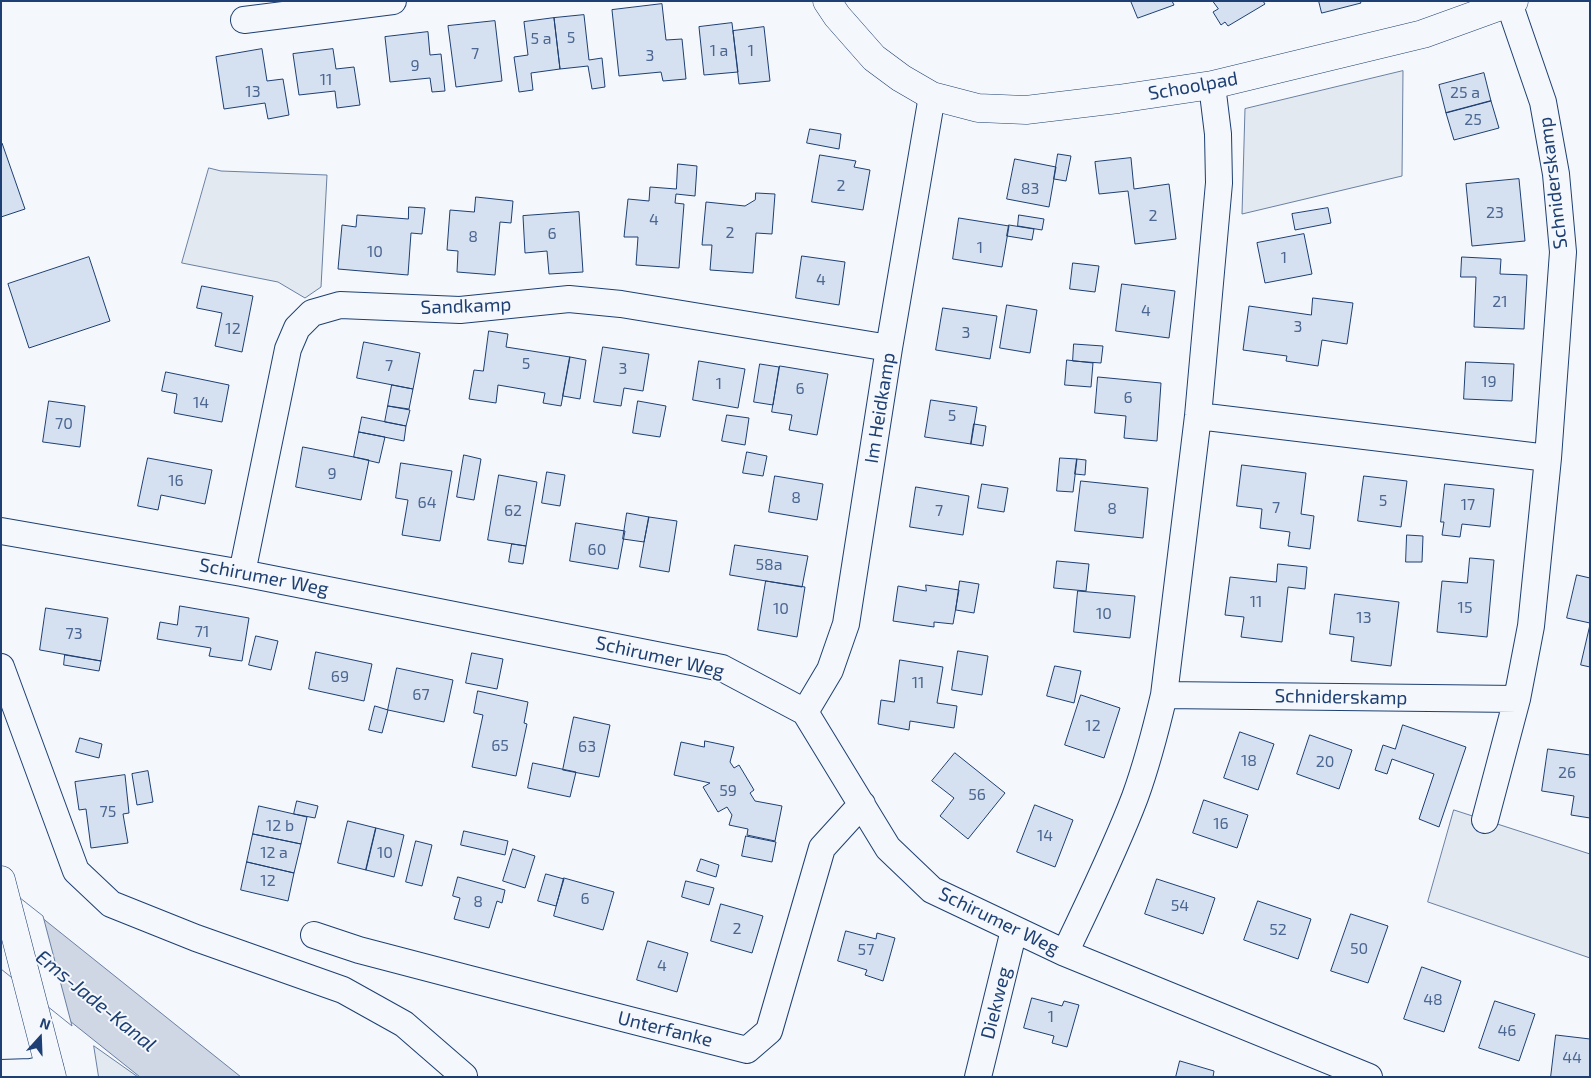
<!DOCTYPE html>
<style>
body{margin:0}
#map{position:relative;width:1591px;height:1078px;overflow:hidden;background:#f4f7fb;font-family:"Exo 2",sans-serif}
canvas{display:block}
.frame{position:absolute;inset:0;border:2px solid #1d3f73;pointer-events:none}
.north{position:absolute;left:15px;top:1013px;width:50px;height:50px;-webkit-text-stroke:4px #f4f7fb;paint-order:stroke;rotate:20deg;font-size:14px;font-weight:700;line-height:20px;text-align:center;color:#1d3f73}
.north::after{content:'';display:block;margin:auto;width:18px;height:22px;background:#1d3f73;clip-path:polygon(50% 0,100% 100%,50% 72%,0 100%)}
</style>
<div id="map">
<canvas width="1591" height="1078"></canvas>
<div class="frame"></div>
<div class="north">N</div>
</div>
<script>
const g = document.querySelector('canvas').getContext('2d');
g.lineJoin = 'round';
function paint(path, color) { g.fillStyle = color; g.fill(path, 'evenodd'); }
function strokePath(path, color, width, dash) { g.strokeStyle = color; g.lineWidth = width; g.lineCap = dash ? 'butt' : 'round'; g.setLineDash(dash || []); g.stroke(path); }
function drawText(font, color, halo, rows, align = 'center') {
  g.font = font + ' "Exo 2",sans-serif'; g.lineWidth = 4; g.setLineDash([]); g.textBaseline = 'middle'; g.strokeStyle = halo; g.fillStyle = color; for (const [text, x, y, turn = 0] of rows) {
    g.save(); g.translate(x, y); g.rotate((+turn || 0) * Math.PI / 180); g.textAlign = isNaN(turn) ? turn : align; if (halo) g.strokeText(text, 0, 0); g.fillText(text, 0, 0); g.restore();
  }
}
const green = new Path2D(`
 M 1403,71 L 1402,176 L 1242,214 L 1245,109 Z
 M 209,168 L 221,171 L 327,175 L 321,287 L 305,298 L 278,282 L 182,263 Z
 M 1454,810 L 1590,854 L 1590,958 L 1428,902 Z
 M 94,1046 L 138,1077 L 99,1077 Z`);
const water = new Path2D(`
 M 1,885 L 241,1077 L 140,1077 L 1,966 Z`);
const pier = new Path2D(`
 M 1,883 L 43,916 L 72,1026 L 1,969 Z`);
const building = new Path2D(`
 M 1131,1 L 1172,1 L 1174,5 L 1138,18 Z
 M 1213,1 L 1263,1 L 1265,4 L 1228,26 L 1225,22 L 1221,25 L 1213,12 L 1218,9 Z
 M 1319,1 L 1360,1 L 1361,3 L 1322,13 Z
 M 662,4 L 666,40 L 682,39 L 686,79 L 663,81 L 661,72 L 619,76 L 612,10 Z
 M 584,15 L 589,60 L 602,58 L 605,87 L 592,89 L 588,66 L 560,69 L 554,18 Z
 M 554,18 L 560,69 L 531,73 L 533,90 L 519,92 L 514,57 L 528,55 L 524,22 Z
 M 495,21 L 502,81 L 456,87 L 448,26 Z
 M 732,23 L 738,72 L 704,75 L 699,27 Z
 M 764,27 L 770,81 L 739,84 L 733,31 Z
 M 428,32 L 430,55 L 441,54 L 445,91 L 432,92 L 430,78 L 390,82 L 385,37 Z
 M 262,49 L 267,81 L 283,79 L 289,115 L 268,119 L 265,103 L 224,109 L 216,57 Z
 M 333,49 L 336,69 L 354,67 L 360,105 L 337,108 L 335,91 L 299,95 L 293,54 Z
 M 1484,73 L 1491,101 L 1446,113 L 1439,85 Z
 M 1491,101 L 1499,128 L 1454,140 L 1446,113 Z
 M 810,129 L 841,134 L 839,149 L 807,143 Z
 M 1,143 L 2,143 L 25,209 L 1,217 Z
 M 1058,154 L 1071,156 L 1066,181 L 1054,179 Z
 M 820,155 L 856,161 L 854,167 L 870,170 L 863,210 L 812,202 Z
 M 1131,158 L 1134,189 L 1169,184 L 1176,239 L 1135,244 L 1128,191 L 1099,194 L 1095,162 Z
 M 1015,159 L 1056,167 L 1049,207 L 1007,199 Z
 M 678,164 L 697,166 L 695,196 L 676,194 L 675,203 L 684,204 L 679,268 L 636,265 L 638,237 L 624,237 L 628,199 L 649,201 L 650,187 L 676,189 Z
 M 1519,179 L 1525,241 L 1472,246 L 1466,184 Z
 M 756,193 L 775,194 L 772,234 L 756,233 L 753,273 L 710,270 L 712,245 L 702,245 L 706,202 L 745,206 L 755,200 Z
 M 476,197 L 513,201 L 511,223 L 500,222 L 495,275 L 457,272 L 458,251 L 447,250 L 450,210 L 474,212 Z
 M 409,207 L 425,208 L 422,234 L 411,233 L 408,275 L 338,269 L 342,225 L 356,227 L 357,215 L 408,219 Z
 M 1328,208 L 1331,223 L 1295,230 L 1292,214 Z
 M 579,212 L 583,272 L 549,274 L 547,251 L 525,253 L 523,216 Z
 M 1019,215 L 1044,219 L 1042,230 L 1018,226 Z
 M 959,218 L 1009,226 L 1002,267 L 953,259 Z
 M 1009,225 L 1034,229 L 1032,240 L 1007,236 Z
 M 1304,234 L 1312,274 L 1265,283 L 1257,243 Z
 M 802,256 L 845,262 L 839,305 L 796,298 Z
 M 89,257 L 110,321 L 29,348 L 8,284 Z
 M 1462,257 L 1501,259 L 1500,274 L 1527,275 L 1524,329 L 1474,327 L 1476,277 L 1461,277 Z
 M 1073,263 L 1099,266 L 1095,292 L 1070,289 Z
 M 1122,284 L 1175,291 L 1169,338 L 1116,331 Z
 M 202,286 L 253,296 L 242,352 L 215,346 L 222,313 L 197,308 Z
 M 1313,298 L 1353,303 L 1347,344 L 1322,340 L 1318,366 L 1286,361 L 1287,356 L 1243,350 L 1249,306 L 1311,315 Z
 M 1007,305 L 1037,310 L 1030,353 L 1000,348 Z
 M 943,308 L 997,316 L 990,359 L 936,350 Z
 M 489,331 L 508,334 L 506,347 L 570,357 L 561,406 L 543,403 L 545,393 L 498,385 L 496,403 L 469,399 L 474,370 L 483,371 Z
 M 364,342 L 420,353 L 413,389 L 357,378 Z
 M 1074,344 L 1103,346 L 1101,363 L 1073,361 Z
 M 603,347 L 649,354 L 643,391 L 624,388 L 621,406 L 594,402 Z
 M 570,357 L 586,360 L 580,399 L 563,396 Z
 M 1067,360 L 1093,363 L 1091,387 L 1065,385 Z
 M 699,361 L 745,369 L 738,408 L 693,400 Z
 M 1466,362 L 1514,364 L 1512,401 L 1464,399 Z
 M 760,364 L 779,367 L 773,405 L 754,402 Z
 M 780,366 L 828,374 L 817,435 L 789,430 L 792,415 L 772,412 Z
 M 166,372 L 229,385 L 222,422 L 174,413 L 177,394 L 162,391 Z
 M 1098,377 L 1161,383 L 1157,441 L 1124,438 L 1126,416 L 1095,413 Z
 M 392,385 L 413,389 L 409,409 L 388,406 Z
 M 931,400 L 977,407 L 971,444 L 925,437 Z
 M 49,401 L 85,406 L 80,447 L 43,442 Z
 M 638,401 L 666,406 L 660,437 L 633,433 Z
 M 388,406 L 410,410 L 406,426 L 385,422 Z
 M 727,415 L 749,418 L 745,445 L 722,441 Z
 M 362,417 L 406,426 L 404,441 L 359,432 Z
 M 974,424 L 986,426 L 983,446 L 971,444 Z
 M 359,432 L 385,437 L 379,463 L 354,457 Z
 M 303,447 L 369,460 L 361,500 L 296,487 Z
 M 747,452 L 767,456 L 763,476 L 743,473 Z
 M 464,455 L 481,459 L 474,500 L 457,497 Z
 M 148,458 L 212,470 L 205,504 L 161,495 L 158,510 L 138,506 Z
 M 1060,458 L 1077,459 L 1073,492 L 1057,491 Z
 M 1077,459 L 1086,460 L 1085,475 L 1075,474 Z
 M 401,463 L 452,471 L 440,541 L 402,535 L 408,500 L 396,498 Z
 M 1242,465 L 1306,473 L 1301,514 L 1314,516 L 1310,549 L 1288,546 L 1290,532 L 1260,528 L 1262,509 L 1237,506 Z
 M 547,472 L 565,475 L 560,506 L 542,503 Z
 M 499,475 L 537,482 L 526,546 L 488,540 Z
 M 775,476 L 823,484 L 817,520 L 769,512 Z
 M 1364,476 L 1407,481 L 1401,527 L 1358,521 Z
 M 1081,481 L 1148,488 L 1143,538 L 1075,531 Z
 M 982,484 L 1008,488 L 1004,512 L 978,508 Z
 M 1445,484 L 1494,489 L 1490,527 L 1462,524 L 1460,537 L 1442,535 L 1444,522 L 1441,522 Z
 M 916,487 L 969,496 L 963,535 L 910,527 Z
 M 627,513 L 649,517 L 644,542 L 623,539 Z
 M 649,517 L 677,521 L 669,572 L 640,567 Z
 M 576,523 L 625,531 L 618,569 L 570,561 Z
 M 1407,535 L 1423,536 L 1422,562 L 1406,562 Z
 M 512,544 L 526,546 L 523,564 L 509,562 Z
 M 735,545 L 808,556 L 802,587 L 730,575 Z
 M 1470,558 L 1494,560 L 1487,637 L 1437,632 L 1442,581 L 1467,583 Z
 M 1057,561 L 1089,564 L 1086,591 L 1054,588 Z
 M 1278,564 L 1307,567 L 1305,589 L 1288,587 L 1282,642 L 1241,637 L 1244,617 L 1225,615 L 1230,577 L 1276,582 Z
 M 1577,575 L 1590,578 L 1590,623 L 1567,618 Z
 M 766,581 L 805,587 L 797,637 L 758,630 Z
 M 960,581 L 979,584 L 974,613 L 956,610 Z
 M 926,585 L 959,590 L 953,624 L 934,622 L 934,627 L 893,621 L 898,586 L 926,591 Z
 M 1078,591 L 1135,596 L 1130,638 L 1074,632 Z
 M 1335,594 L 1399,602 L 1391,666 L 1351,661 L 1354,637 L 1330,634 Z
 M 180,606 L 249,618 L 242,661 L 209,656 L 211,648 L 157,639 L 160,622 L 177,625 Z
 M 46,608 L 108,618 L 101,661 L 40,650 Z
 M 1590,625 L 1590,667 L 1581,665 Z
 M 256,636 L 278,641 L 271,670 L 249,665 Z
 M 958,651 L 988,656 L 982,695 L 952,690 Z
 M 316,652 L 372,664 L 364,701 L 309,689 Z
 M 472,653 L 503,659 L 497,689 L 466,683 Z
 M 65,655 L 101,661 L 99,671 L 64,665 Z
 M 900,660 L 943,667 L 937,703 L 957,706 L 954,728 L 910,721 L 909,730 L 878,724 L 881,700 L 894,702 Z
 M 1055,666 L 1081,671 L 1074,703 L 1047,696 Z
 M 397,668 L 453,680 L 444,722 L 388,710 Z
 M 478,691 L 528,702 L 524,723 L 527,724 L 516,776 L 472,767 L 483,715 L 474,713 Z
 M 1081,695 L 1120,708 L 1104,758 L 1065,745 Z
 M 375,706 L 388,710 L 382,733 L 369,730 Z
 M 574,717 L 610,725 L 599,777 L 563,770 Z
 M 1403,725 L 1466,747 L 1439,827 L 1419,819 L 1434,774 L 1392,759 L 1387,774 L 1375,770 L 1383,745 L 1395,749 Z
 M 1240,732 L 1274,744 L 1258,790 L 1224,778 Z
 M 1310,735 L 1352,750 L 1339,789 L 1297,774 Z
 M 80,738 L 102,744 L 99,758 L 76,752 Z
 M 705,741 L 734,747 L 730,762 L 734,768 L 739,765 L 754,790 L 750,793 L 755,801 L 782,806 L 775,841 L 747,835 L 748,829 L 729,825 L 732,815 L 727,807 L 718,812 L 703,787 L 710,783 L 674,775 L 681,742 L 704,747 Z
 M 1548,749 L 1590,755 L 1590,818 L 1571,815 L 1574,796 L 1542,791 Z
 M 955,753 L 1005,793 L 968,839 L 940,816 L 954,798 L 932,781 Z
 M 533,763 L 576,772 L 570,797 L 528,788 Z
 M 148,771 L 153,802 L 137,805 L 132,774 Z
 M 125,775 L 129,813 L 123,814 L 128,843 L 91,848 L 86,809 L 79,810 L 75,782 Z
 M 1204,800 L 1248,815 L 1237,848 L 1193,833 Z
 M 297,801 L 318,806 L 315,818 L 294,814 Z
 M 1035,805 L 1073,820 L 1055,867 L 1017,852 Z
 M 259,806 L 307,817 L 301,844 L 253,834 Z
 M 348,821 L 376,828 L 366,870 L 338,863 Z
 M 376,828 L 404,835 L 394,877 L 366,870 Z
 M 464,831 L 508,841 L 505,855 L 461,845 Z
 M 253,834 L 301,844 L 294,873 L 247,862 Z
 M 746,836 L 776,842 L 772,862 L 742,856 Z
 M 416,841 L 432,845 L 422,886 L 406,882 Z
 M 513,849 L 535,856 L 525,888 L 503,881 Z
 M 701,859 L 719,865 L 716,877 L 697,871 Z
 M 247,862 L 294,873 L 288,901 L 241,890 Z
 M 546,874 L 564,879 L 556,906 L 538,901 Z
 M 458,877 L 505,890 L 502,903 L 497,901 L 489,928 L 454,919 L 460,898 L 453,896 Z
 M 564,878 L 614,892 L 603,930 L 554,916 Z
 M 1157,879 L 1215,898 L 1203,934 L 1145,914 Z
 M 686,881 L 714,888 L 709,905 L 682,897 Z
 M 1258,901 L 1311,919 L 1298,959 L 1244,940 Z
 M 721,904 L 763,916 L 752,953 L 711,941 Z
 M 1351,914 L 1388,926 L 1368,983 L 1331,971 Z
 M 846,931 L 876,939 L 877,933 L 895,938 L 883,981 L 865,975 L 867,970 L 838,961 Z
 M 648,941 L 688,953 L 677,992 L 637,980 Z
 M 1422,967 L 1461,981 L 1444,1032 L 1404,1019 Z
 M 1032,998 L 1062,1006 L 1064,1001 L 1079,1005 L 1067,1047 L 1052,1043 L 1054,1036 L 1024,1028 Z
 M 1495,1001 L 1535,1014 L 1519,1061 L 1479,1048 Z
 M 1556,1035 L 1590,1039 L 1590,1077 L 1551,1077 Z
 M 1180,1061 L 1214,1071 L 1213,1077 L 1176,1077 Z`);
const street = new Path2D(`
 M 244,20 L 393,1
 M 1198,416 L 1548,458
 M 1,531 L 242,573 L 722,668 L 805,712 L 888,848 L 932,890 L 1065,953 L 1369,1077
 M 242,573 L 288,349 L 297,328 L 312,313 L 340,305 L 460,310 L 569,299 L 621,304 L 889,348
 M 1,667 L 76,871 L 111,904 L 196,938 L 343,990 L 404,1024 L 464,1076
 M 1164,695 L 1517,699
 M 805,712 L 830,670 L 846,624 L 889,348 L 932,96
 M 1485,820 L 1517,699 L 1531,626 L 1548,458 L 1563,252 L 1556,174 L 1543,102 L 1509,3
 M 314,935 L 359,950 L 466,978 L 747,1050 L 769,1031 L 822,848 L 862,804
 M 1065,953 C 1089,902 1115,850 1135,797 C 1147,764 1156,729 1164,695 L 1198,416 L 1219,183 L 1218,134 L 1212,85
 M 1,1073 L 31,1072 L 50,1068
 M 978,1077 L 1014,930`);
const secondary = new Path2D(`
 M 827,1 L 837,16 L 874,58 L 901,78 L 932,96 L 978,108 L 1026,110 L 1118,99 L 1212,85 L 1423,34 L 1514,1`);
const primary = new Path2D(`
 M 1,880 L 52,1077`);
const numberNames = [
 ["5",571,38],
 ["5 a",541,39],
 ["1 a",719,51],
 ["1",751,51],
 ["7",475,54],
 ["3",650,56],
 ["9",415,66],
 ["11",326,80],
 ["13",253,92],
 ["25 a",1465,93],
 ["25",1473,120],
 ["2",841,186],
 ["83",1030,189],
 ["23",1495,213],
 ["2",1153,216],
 ["4",654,220],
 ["2",730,233],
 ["6",552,234],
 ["8",473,237],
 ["1",980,248],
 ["10",375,252],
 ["1",1284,258],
 ["4",821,280],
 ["21",1500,302],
 ["4",1146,311],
 ["3",1298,327],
 ["12",233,329],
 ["3",966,333],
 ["5",526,364],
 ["7",389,366],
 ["3",623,369],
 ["19",1489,382],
 ["1",719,384],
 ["6",800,389],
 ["6",1128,398],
 ["14",201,403],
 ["5",952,416],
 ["70",64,424],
 ["9",332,474],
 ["16",176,481],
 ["8",796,498],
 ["5",1383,501],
 ["64",427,503],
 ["17",1468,505],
 ["7",1276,508],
 ["8",1112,509],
 ["62",513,511],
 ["7",939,511],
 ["60",597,550],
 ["58a",769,565],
 ["11",1256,602],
 ["15",1465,608],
 ["10",781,609],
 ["10",1104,614],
 ["13",1364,618],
 ["71",202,632],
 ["73",74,634],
 ["69",340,677],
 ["11",918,683],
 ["67",421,695],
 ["12",1093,726],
 ["65",500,746],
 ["63",587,747],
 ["18",1249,761],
 ["20",1325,762],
 ["26",1567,773],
 ["59",728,791],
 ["56",977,795],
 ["75",108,812],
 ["16",1221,824],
 ["12 b",280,826],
 ["14",1045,836],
 ["12 a",274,853],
 ["10",385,853],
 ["12",268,881],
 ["6",585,899],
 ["8",478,902],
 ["54",1180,906],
 ["2",737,929],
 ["52",1278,930],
 ["50",1359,949],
 ["57",866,950],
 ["4",662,966],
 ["48",1433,1000],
 ["1",1051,1017],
 ["46",1507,1031],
 ["44",1572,1058]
];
const streetNames = [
 ["Schoolpad",1193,86,-10],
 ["Schniderskamp",1553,183,-97],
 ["Sandkamp",466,306,-2],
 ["Im Heidkamp",880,408,-81],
 ["Schirumer Weg",264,577,11],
 ["Schirumer Weg",660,657,13],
 ["Schniderskamp",1341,697,1],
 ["Schirumer Weg",999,921,26],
 ["Diekweg",996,1003,-76],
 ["Unterfanke",665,1029,14]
];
const waterNames = [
 ["Ems-Jade-Kanal",96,1001,39]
];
paint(green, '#e3e9f0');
strokePath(green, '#687fa3', 1);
paint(water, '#cfd7e4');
strokePath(water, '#687fa3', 1);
paint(pier, '#f4f7fb');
strokePath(pier, '#687fa3', 1);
paint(building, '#d5e0f0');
strokePath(building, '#1d3f73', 1);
strokePath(street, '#1d3f73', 28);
strokePath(secondary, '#1d3f73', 29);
strokePath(primary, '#1d3f73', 29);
strokePath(street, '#f4f7fb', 26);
strokePath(secondary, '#f4f7fb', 28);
strokePath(primary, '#f4f7fb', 28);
drawText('16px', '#4b6792', null, numberNames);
drawText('19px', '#1d3f73', '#f4f7fb', streetNames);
drawText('italic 20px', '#1d3f73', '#f4f7fb', waterNames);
</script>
